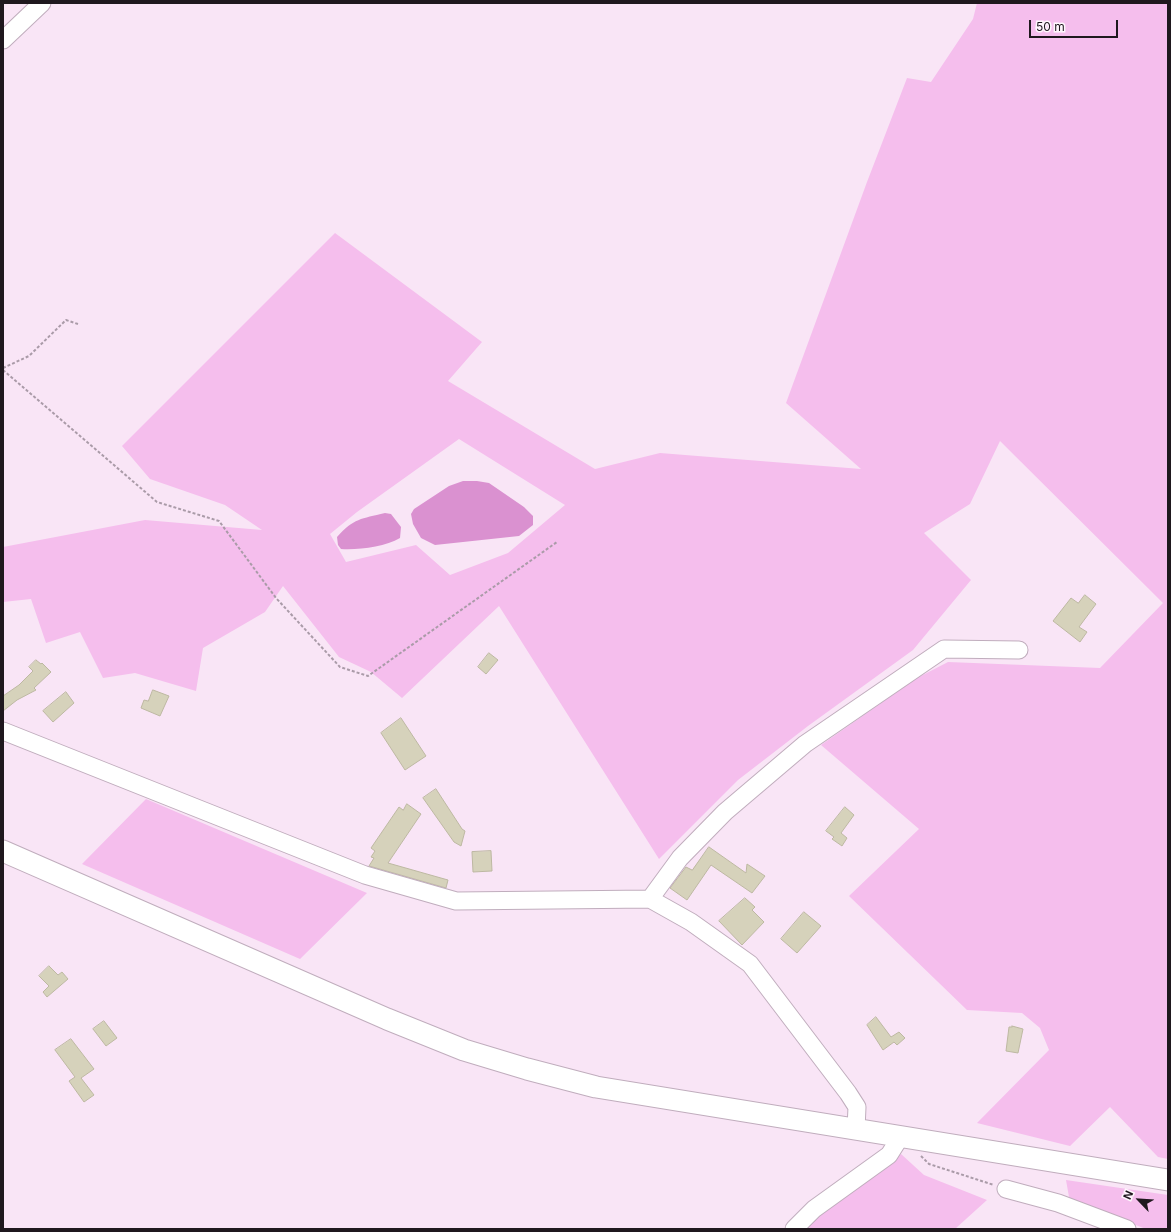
<!DOCTYPE html>
<style>
body{margin:0}
#map{position:relative;width:1171px;height:1232px;overflow:hidden;background:#f9e5f6;font-family:Inter,sans-serif}
canvas{display:block}
.frame{position:absolute;inset:0;border:4px solid #1f181e;pointer-events:none}
.north{position:absolute;left:1119px;top:1180px;width:40px;height:40px;-webkit-text-stroke:3px #fff7fd;paint-order:stroke;rotate:295deg;font-size:11px;font-weight:700;line-height:16px;text-align:center;color:#1f181e}
.north::after{content:'';display:block;margin:auto;width:14px;height:18px;background:#1f181e;clip-path:polygon(50% 0,100% 100%,50% 72%,0 100%)}
.scale{position:absolute;left:1029px;top:20px;width:89px;height:18px;box-sizing:border-box;border:2px solid #1f181e;border-top:0;padding-left:5px;font-size:12px;line-height:14px;white-space:nowrap;color:#1f181e;-webkit-text-stroke:3px #fff7fd;paint-order:stroke}
</style>
<div id="map">
<canvas width="1171" height="1232"></canvas>
<div class="frame"></div>
<div class="north">N</div>
<div class="scale">50 m</div>
</div>
<script>
const g = document.querySelector('canvas').getContext('2d');
g.lineJoin = 'round';
function paint(path, color) { g.fillStyle = color; g.fill(path, 'evenodd'); }
function strokePath(path, color, width, dash) { g.strokeStyle = color; g.lineWidth = width; g.lineCap = dash ? 'butt' : 'round'; g.setLineDash(dash || []); g.stroke(path); }
const green = new Path2D(`
 M 977,3 L 1168,3 L 1168,1159 L 1158,1157 L 1110,1107 L 1070,1146 L 977,1123 L 1049,1050 L 1040,1028 L 1022,1013 L 967,1010 L 849,896 L 919,829 L 821,745 L 917,678 L 948,662 L 1100,668 L 1163,603 L 1000,441 L 970,504 L 924,533 L 971,580 L 913,650 L 808,726 L 738,780 L 659,859 L 499,606 L 402,698 L 371,672 L 339,657 L 283,586 L 265,612 L 203,648 L 196,691 L 135,673 L 103,678 L 80,632 L 46,643 L 31,599 L 3,602 L 3,547 L 145,520 L 262,530 L 225,505 L 150,479 L 122,446 L 335,233 L 482,342 L 448,381 L 595,469 L 660,453 L 861,469 L 786,403 L 867,182 L 907,78 L 931,82 L 973,19 ZM 459,439 L 565,505 L 508,553 L 450,575 L 416,545 L 346,562 L 330,534 L 357,512 Z
 M 146,799 L 367,893 L 300,959 L 82,864 Z
 M 901,1154 L 924,1175 L 987,1200 L 955,1229 L 802,1229 Z
 M 1066,1180 L 1168,1195 L 1168,1229 L 1146,1229 L 1076,1202 L 1069,1197 Z`);
const water = new Path2D(`
 M 463,481 L 477,481 L 489,483 L 524,507 L 533,516 L 533,525 L 519,536 L 435,545 L 421,538 L 413,524 L 411,514 L 414,509 L 449,486 Z
 M 385,513 L 391,514 L 401,527 L 400,538 C 385,547 359,550 341,549 L 338,545 L 337,537 C 354,518 361,519 385,513 Z`);
const building = new Path2D(`
 M 1085,595 L 1096,604 L 1079,627 L 1087,632 L 1080,642 L 1053,621 L 1071,598 L 1078,603 Z
 M 489,653 L 498,660 L 486,674 L 478,667 Z
 M 36,660 L 41,664 L 42,663 L 51,672 L 34,688 L 36,690 L 17,700 L 3,711 L 3,696 L 19,685 L 33,671 L 29,667 Z
 M 153,690 L 169,696 L 160,716 L 141,708 L 144,700 L 148,701 Z
 M 66,692 L 74,703 L 53,722 L 43,711 Z
 M 401,718 L 426,756 L 405,770 L 381,733 Z
 M 436,789 L 462,829 L 465,831 L 461,846 L 454,842 L 423,798 Z
 M 407,804 L 421,814 L 388,863 L 448,880 L 446,888 L 369,866 L 374,858 L 371,857 L 375,851 L 371,848 L 399,807 L 403,810 Z
 M 845,807 L 854,815 L 841,833 L 847,838 L 842,846 L 832,839 L 834,837 L 826,831 Z
 M 709,847 L 746,873 L 747,864 L 765,876 L 752,893 L 711,865 L 687,900 L 670,888 L 686,867 L 692,870 Z
 M 491,851 L 492,871 L 473,872 L 472,852 Z
 M 745,898 L 755,907 L 752,910 L 764,922 L 742,945 L 719,921 Z
 M 804,912 L 821,926 L 797,953 L 781,939 Z
 M 49,966 L 58,975 L 62,972 L 68,979 L 47,997 L 43,992 L 49,986 L 39,976 Z
 M 876,1017 L 891,1037 L 899,1032 L 905,1038 L 897,1045 L 894,1042 L 883,1050 L 867,1025 Z
 M 104,1021 L 117,1038 L 106,1046 L 93,1029 Z
 M 1012,1026 L 1023,1029 L 1018,1053 L 1006,1051 L 1009,1027 L 1012,1027 Z
 M 71,1039 L 94,1069 L 81,1078 L 94,1095 L 84,1102 L 69,1081 L 75,1077 L 55,1050 Z`);
const path = new Path2D(`
 M 3,368 L 29,356 L 66,320 L 78,324
 M 3,370 L 157,502 L 219,521 L 276,598 L 340,667 L 368,676 L 557,542
 M 921,1156 L 929,1164 L 994,1185`);
const minor = new Path2D(`
 M 3,40 L 42,3
 M 3,731 L 365,875 L 456,901 L 650,899 L 691,922 L 750,964 L 848,1093 L 857,1107 L 856,1129
 M 650,899 L 680,858 L 725,812 L 805,744 L 944,649 L 1019,650
 M 1006,1189 L 1058,1203 L 1127,1229
 M 794,1229 L 814,1209 L 889,1155 L 901,1136`);
const major = new Path2D(`
 M 3,851 L 387,1019 L 464,1050 L 527,1069 L 596,1087 L 1168,1180`);
paint(green, '#f5beed');
paint(water, '#da91d0');
paint(building, '#d6d2bb');
strokePath(building, '#bdb8a2', 1);
strokePath(minor, '#c0adbd', 19);
strokePath(major, '#c0adbd', 23);
strokePath(path, '#aa9ba8', 2, [3, 2]);
strokePath(minor, '#fff', 17);
strokePath(major, '#fff', 21);
</script>
